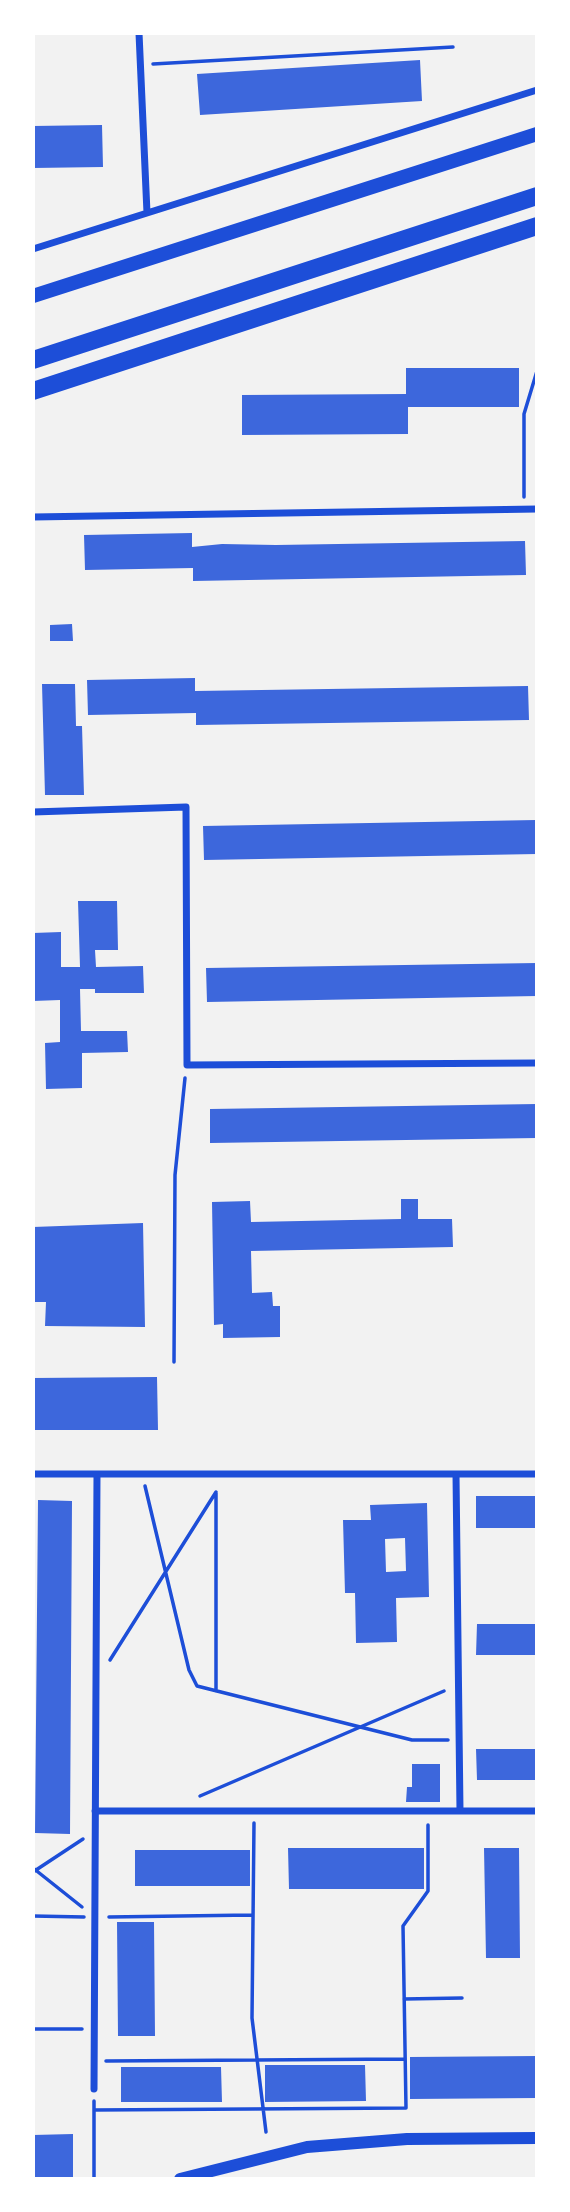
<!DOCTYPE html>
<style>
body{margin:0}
#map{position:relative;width:570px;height:2212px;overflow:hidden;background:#f2f2f2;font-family:"Fira Sans Condensed",sans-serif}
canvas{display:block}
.frame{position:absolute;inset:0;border:35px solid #fff;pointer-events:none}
</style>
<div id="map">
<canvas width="570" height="2212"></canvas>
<div class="frame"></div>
</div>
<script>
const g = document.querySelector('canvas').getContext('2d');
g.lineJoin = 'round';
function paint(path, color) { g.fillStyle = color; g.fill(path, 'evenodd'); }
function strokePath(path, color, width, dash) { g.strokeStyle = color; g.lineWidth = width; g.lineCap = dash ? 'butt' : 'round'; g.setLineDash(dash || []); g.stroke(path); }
const building = new Path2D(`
 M 420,60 L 422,101 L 200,115 L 197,74 Z
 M 102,125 L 103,167 L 33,168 L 33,126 Z
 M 406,368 L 519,368 L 519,407 L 408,407 L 408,434 L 242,435 L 242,395 L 406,394 Z
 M 192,533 L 192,547 L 222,544 L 276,545 L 525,541 L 526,575 L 193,581 L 193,568 L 85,570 L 84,535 Z
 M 72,624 L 73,641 L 50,641 L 50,625 Z
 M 195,678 L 195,691 L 528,686 L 529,720 L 196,725 L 196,713 L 88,715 L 87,680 Z
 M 42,684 L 75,684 L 76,726 L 82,726 L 84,795 L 45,795 Z
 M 536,820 L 537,854 L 204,860 L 203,826 Z
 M 78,901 L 117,901 L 118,950 L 95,950 L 96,967 L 143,966 L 144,993 L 95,993 L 95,989 L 80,989 L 81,1031 L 127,1031 L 128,1052 L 82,1053 L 82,1088 L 46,1089 L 45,1043 L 60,1042 L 60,1000 L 33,1001 L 33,933 L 61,932 L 61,967 L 80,967 Z
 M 537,963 L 537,996 L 207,1002 L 206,968 Z
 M 537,1104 L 537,1138 L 210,1143 L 210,1109 Z
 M 401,1199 L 418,1199 L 418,1219 L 452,1219 L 453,1247 L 251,1251 L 252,1293 L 272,1292 L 273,1306 L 280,1306 L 280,1337 L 223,1338 L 223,1324 L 214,1325 L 212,1202 L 250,1201 L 251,1222 L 401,1219 Z
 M 143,1223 L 145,1327 L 45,1326 L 46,1302 L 33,1302 L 33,1227 Z
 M 157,1377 L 158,1430 L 33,1430 L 33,1378 Z
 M 476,1496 L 537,1496 L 537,1528 L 476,1528 Z
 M 38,1500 L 72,1501 L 70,1834 L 35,1833 Z
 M 427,1503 L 429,1597 L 396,1598 L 397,1642 L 356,1643 L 355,1593 L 345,1593 L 343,1520 L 371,1520 L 370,1505 ZM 405,1538 L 406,1571 L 386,1572 L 385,1539 Z
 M 477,1624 L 537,1624 L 537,1655 L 476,1655 Z
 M 476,1749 L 537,1749 L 537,1780 L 477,1780 Z
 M 412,1764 L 440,1764 L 440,1802 L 406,1802 L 407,1787 L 412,1787 Z
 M 288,1848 L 424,1848 L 424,1889 L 289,1889 Z
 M 484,1848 L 519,1848 L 520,1958 L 486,1958 Z
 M 135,1850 L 250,1850 L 250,1886 L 135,1886 Z
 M 117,1922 L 154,1922 L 155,2036 L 118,2036 Z
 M 537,2056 L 537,2098 L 410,2099 L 410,2057 Z
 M 265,2065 L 365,2065 L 366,2101 L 265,2102 Z
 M 121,2067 L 221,2067 L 222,2102 L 121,2102 Z
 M 73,2134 L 73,2179 L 33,2179 L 33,2135 Z`);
const path = new Path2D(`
 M 153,64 L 453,47
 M 524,497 L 524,414 L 537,371
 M 174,1362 L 175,1175 L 185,1078
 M 145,1486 L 189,1670 L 197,1686 L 412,1740 L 448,1740
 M 110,1660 L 216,1492
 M 216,1691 L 216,1493
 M 200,1796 L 444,1691
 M 254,1823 L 252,2018 L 266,2132
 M 33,1868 L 82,1907
 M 33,1872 L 83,1839
 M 33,1916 L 84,1917
 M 109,1917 L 252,1915
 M 404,1999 L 462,1998
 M 33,2029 L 82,2029
 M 106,2061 L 405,2059
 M 94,2110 L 406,2108 L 403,1926 L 428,1891 L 428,1825
 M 94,2179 L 94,2101`);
const minor = new Path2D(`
 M 139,33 L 147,213
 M 33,249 L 537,90
 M 33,517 L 537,509
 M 33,812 L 186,807 L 187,1065 L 537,1063
 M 33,1474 L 537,1474
 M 456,1474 L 460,1811
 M 95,1811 L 537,1811
 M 94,2089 L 97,1474`);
const tertiary = new Path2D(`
 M 180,2179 L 307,2147 L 407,2139 L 537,2138`);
const secondary = new Path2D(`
 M 33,296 L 537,134`);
const primary = new Path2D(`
 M 33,360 L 537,196
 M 33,391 L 537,226`);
paint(building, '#3d67dc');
strokePath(path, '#1d4ed8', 3.5);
strokePath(minor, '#1d4ed8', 7);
strokePath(tertiary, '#1d4ed8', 12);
strokePath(secondary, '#1d4ed8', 14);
strokePath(primary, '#1d4ed8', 18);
</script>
